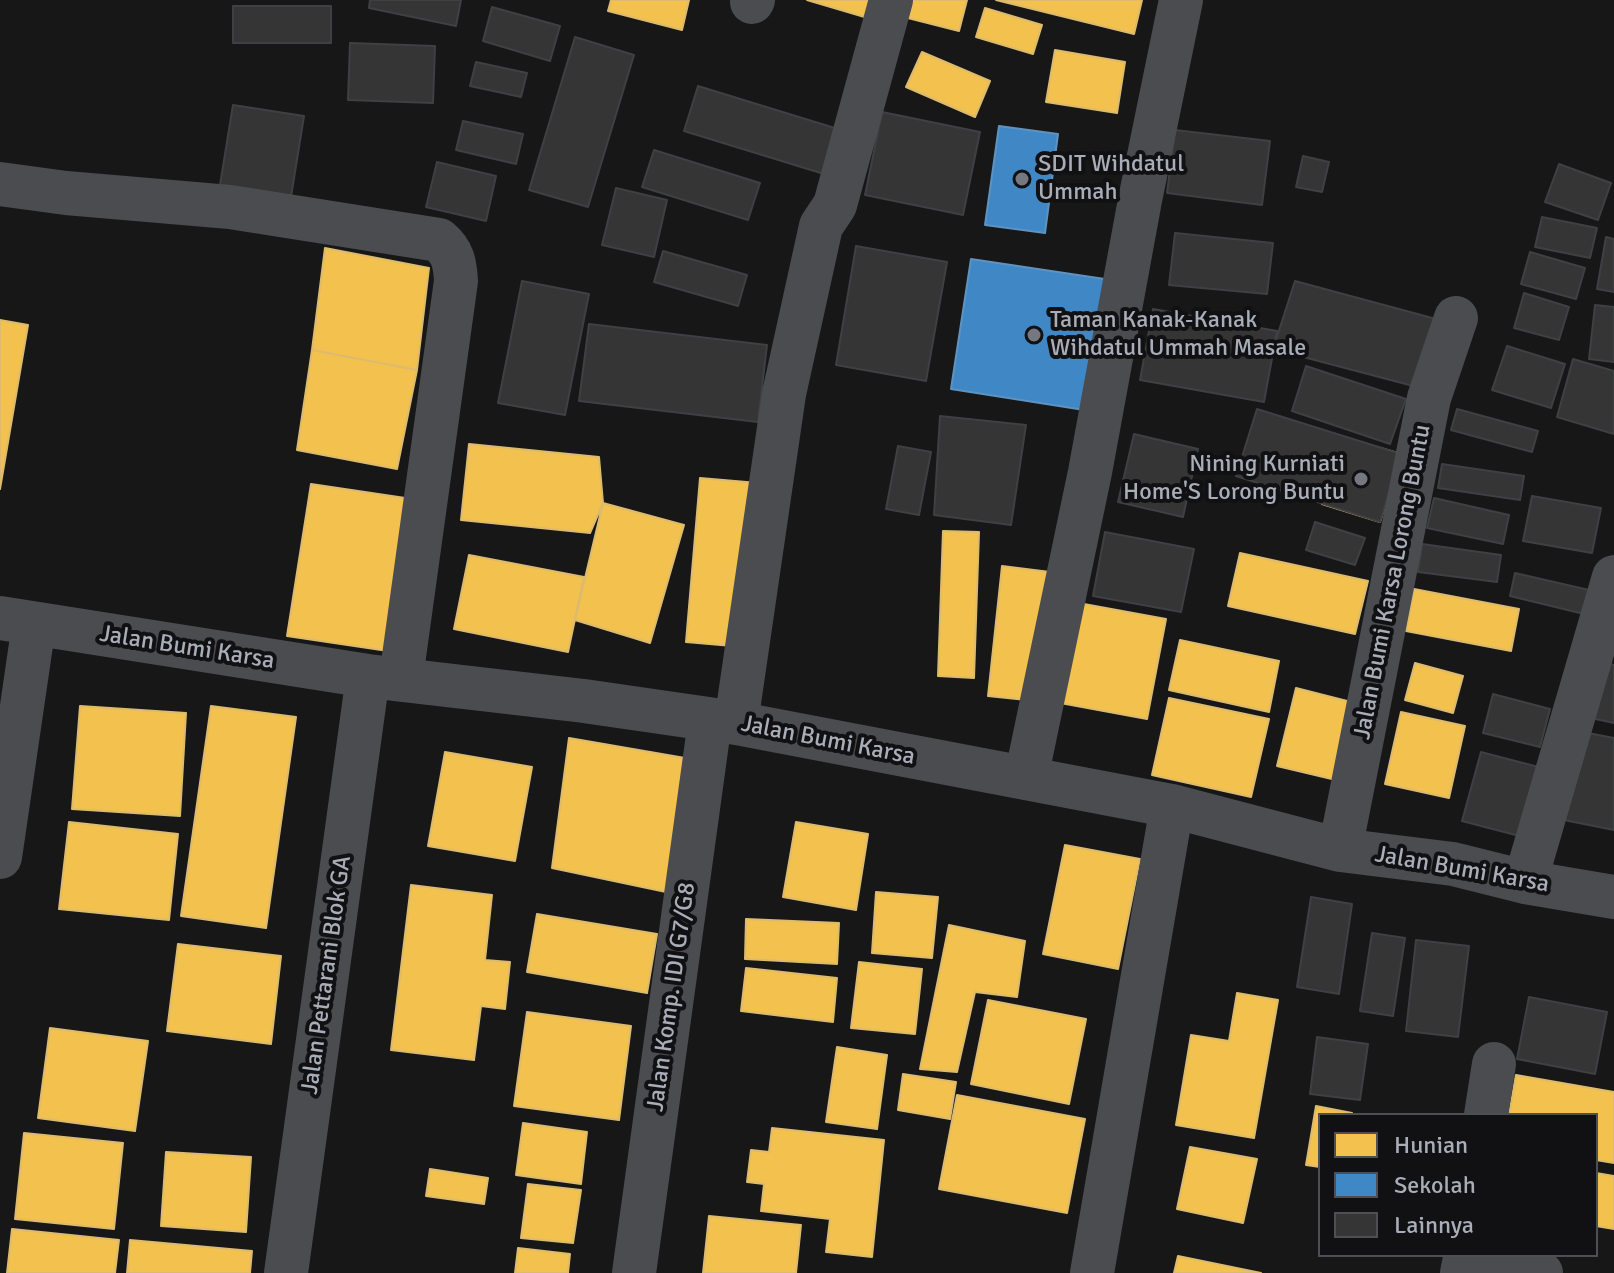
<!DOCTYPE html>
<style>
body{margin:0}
#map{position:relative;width:1614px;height:1273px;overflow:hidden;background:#171717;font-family:Signika,sans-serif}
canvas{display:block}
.legend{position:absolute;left:1318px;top:1113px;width:280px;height:144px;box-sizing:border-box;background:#111113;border:2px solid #4d4f55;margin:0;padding:10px 14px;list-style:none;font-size:24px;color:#a8adb8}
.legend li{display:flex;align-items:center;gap:16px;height:40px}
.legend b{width:40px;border:2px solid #4d4f55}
</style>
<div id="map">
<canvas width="1614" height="1273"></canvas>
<ul class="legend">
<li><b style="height:22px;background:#f2c14e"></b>Hunian</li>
<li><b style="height:22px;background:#3f88c5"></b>Sekolah</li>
<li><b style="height:22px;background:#353536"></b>Lainnya</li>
</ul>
</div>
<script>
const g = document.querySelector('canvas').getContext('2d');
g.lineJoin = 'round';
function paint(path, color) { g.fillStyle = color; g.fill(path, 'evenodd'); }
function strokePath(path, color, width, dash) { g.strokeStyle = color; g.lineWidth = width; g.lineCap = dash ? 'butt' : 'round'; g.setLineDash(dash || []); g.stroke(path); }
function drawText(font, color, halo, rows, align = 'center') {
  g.font = font + ' Signika,sans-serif'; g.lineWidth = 8; g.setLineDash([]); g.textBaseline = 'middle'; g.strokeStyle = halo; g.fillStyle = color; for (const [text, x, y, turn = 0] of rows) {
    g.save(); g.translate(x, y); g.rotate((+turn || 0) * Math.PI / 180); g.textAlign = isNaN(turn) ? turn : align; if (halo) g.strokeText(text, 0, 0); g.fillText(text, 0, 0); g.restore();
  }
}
const homes = new Path2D(`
 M 611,0 L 689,0 L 682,30 L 608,11 Z
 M 807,0 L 884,0 L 878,21 Z
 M 908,0 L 967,0 L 959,31 L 904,17 Z
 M 996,0 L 1142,0 L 1134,34 Z
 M 985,8 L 1042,25 L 1033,54 L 976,37 Z
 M 1055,50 L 1125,62 L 1117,113 L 1046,102 Z
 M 922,52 L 990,81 L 975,117 L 906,87 Z
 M 325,248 L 429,268 L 417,370 L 312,350 Z
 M 0,320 L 28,325 L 0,489 Z
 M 312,350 L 417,370 L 397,469 L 297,450 Z
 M 1343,437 L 1401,454 L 1380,522 L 1322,504 Z
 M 469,444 L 599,457 L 603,503 L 590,533 L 461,520 Z
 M 700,478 L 758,483 L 744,647 L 686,642 Z
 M 311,484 L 412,499 L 388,651 L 287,636 Z
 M 603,503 L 684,525 L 650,643 L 575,620 Z
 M 943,531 L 979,532 L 974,678 L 938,676 Z
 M 1240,553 L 1368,581 L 1355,634 L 1228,606 Z
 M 469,555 L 584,577 L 568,652 L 454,629 Z
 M 1002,566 L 1050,572 L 1036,701 L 988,696 Z
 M 1414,589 L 1519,609 L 1511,651 L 1406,631 Z
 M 1073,602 L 1166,619 L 1147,719 L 1055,702 Z
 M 1180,640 L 1279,661 L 1269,712 L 1169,690 Z
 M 1415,663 L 1463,676 L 1453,713 L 1405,700 Z
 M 1296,688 L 1355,703 L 1336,780 L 1277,766 Z
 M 1169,698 L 1269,719 L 1251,797 L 1152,775 Z
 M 80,706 L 186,713 L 180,816 L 72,809 Z
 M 211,706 L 296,717 L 266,928 L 181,916 Z
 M 1401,712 L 1465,726 L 1449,798 L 1385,784 Z
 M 569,738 L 685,758 L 666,892 L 552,868 Z
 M 445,752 L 532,767 L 515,861 L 428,846 Z
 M 69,822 L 178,834 L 169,920 L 59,909 Z
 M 796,822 L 868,834 L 856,910 L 783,897 Z
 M 1065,845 L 1140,859 L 1118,969 L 1043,954 Z
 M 411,885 L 492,895 L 485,960 L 510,962 L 505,1009 L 481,1006 L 474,1060 L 391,1050 Z
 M 876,892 L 938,897 L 932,958 L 872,953 Z
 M 537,914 L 657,934 L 647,993 L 527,972 Z
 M 746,919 L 839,923 L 837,964 L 745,959 Z
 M 949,925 L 1025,941 L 1017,997 L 975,992 L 957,1072 L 920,1069 Z
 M 178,944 L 281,956 L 271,1044 L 167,1031 Z
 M 859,962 L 922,969 L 915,1034 L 851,1028 Z
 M 746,968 L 837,978 L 833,1022 L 741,1011 Z
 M 1237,993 L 1278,1000 L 1254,1138 L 1176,1125 L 1191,1035 L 1229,1041 Z
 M 988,1000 L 1086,1019 L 1069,1104 L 971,1084 Z
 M 527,1012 L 631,1026 L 619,1120 L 514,1106 Z
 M 50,1028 L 148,1041 L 135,1131 L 38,1118 Z
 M 837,1047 L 887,1055 L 877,1129 L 826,1122 Z
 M 903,1074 L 956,1082 L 950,1119 L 898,1110 Z
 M 1516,1075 L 1614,1092 L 1614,1163 L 1596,1160 L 1596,1115 L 1509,1115 Z
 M 957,1095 L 1085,1119 L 1067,1213 L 939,1189 Z
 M 1316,1106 L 1352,1113 L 1352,1115 L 1320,1115 L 1320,1167 L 1306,1165 Z
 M 523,1123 L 587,1132 L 581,1184 L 516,1175 Z
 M 772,1128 L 884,1140 L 872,1257 L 826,1252 L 830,1219 L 761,1211 L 764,1184 L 747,1182 L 751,1150 L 769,1152 Z
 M 24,1133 L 123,1143 L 114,1229 L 15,1219 Z
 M 1190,1147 L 1257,1159 L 1243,1223 L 1177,1209 Z
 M 166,1152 L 251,1157 L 246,1232 L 161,1226 Z
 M 430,1169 L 488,1178 L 484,1204 L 426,1196 Z
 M 1596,1173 L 1614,1176 L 1614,1229 L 1596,1226 Z
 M 528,1184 L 581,1190 L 573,1243 L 521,1238 Z
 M 709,1216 L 801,1225 L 796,1273 L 703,1273 Z
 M 12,1229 L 119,1240 L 115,1273 L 7,1273 Z
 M 130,1240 L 252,1251 L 250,1273 L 127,1273 Z
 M 518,1248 L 570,1254 L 568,1273 L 515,1273 Z
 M 1178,1256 L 1261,1273 L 1174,1273 Z`);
const schools = new Path2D(`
 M 999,126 L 1058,134 L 1045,233 L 985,225 Z
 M 971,259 L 1118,281 L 1097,412 L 951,389 Z`);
const building = new Path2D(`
 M 370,0 L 461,0 L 456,26 L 369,8 Z
 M 233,6 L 331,6 L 331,43 L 233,43 Z
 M 492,7 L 560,26 L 550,61 L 483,41 Z
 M 575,37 L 634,55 L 588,207 L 529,190 Z
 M 350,43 L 435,46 L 433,103 L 348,100 Z
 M 476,62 L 527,73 L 521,97 L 470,86 Z
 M 698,86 L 838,129 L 824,174 L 684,131 Z
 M 233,105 L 304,116 L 290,203 L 219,191 Z
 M 882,112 L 980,132 L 963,215 L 865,195 Z
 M 463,121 L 523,134 L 516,164 L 456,150 Z
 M 1175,130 L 1270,141 L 1262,205 L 1167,193 Z
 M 654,150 L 760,183 L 748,220 L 642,187 Z
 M 1303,156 L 1329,162 L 1322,192 L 1296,187 Z
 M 437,162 L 496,176 L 486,221 L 426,207 Z
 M 1559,164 L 1611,183 L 1598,220 L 1545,202 Z
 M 616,188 L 667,200 L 654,257 L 602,245 Z
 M 1542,217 L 1597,228 L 1590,258 L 1535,247 Z
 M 1175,233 L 1273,243 L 1267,294 L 1169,285 Z
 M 1606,237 L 1614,239 L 1614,292 L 1597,289 Z
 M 856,246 L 947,262 L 926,381 L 836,365 Z
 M 663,251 L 747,275 L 738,306 L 654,282 Z
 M 1530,252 L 1585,268 L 1576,299 L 1521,284 Z
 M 522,281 L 589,294 L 565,415 L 498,403 Z
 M 1295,281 L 1436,319 L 1417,387 L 1273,349 Z
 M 1524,293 L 1569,307 L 1559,340 L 1514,328 Z
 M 1595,305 L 1614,307 L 1614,362 L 1589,359 Z
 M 1153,309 L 1277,331 L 1264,402 L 1140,380 Z
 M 589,324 L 767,345 L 758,422 L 579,401 Z
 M 1507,346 L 1565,364 L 1551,408 L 1492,390 Z
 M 1573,359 L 1614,371 L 1614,434 L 1557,417 Z
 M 1306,366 L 1406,399 L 1390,444 L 1292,411 Z
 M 1257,409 L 1401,454 L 1380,522 L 1236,476 Z
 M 1457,409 L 1538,431 L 1532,452 L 1451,430 Z
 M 940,416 L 1026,425 L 1011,525 L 934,515 Z
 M 1134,434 L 1198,449 L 1183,517 L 1118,502 Z
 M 898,446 L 931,452 L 919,515 L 886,509 Z
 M 1442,464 L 1524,476 L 1520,500 L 1438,488 Z
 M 1532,496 L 1601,508 L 1592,553 L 1523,541 Z
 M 1434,498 L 1509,515 L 1503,544 L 1427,528 Z
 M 1315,522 L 1365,538 L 1355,565 L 1306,550 Z
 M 1105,532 L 1194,549 L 1181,612 L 1093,596 Z
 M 1422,544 L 1501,555 L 1497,582 L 1418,572 Z
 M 1515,573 L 1589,590 L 1584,614 L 1510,596 Z
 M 1605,662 L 1614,665 L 1614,723 L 1591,718 Z
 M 1493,694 L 1550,709 L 1540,747 L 1483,733 Z
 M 1583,732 L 1614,738 L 1614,830 L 1564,820 Z
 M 1481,752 L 1546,769 L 1527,838 L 1462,821 Z
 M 1311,897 L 1352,904 L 1339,994 L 1297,987 Z
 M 1372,933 L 1405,938 L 1393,1016 L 1360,1011 Z
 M 1416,940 L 1469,946 L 1458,1037 L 1406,1031 Z
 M 1529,997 L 1607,1012 L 1595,1074 L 1517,1059 Z
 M 1317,1037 L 1368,1044 L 1360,1100 L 1310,1094 Z`);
const minor = new Path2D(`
 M 752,2 L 753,0
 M 0,184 L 66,193 L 230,207 L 439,240 C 453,252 455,263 456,281 L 401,678
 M 0,618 L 368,676 L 584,701 L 736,723 L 1172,806 L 1340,850 L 1453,864 L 1525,882 L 1614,897
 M 736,723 L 784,394 L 821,226 L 835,205 L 891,0
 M 1026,778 L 1090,472 L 1140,200 L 1181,0
 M 1340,850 L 1429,398 L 1456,318
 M 0,857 L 34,624
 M 1525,882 L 1614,577
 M 1486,1115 L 1494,1064
 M 286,1273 L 368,676
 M 634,1273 L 710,721
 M 1092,1273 L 1172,806
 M 1462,1273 L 1465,1258 L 1541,1273`);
const markers = [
 [1022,179,8,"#757880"],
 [1034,335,8,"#757880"],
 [1361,479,8,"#757880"]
];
const poiNames = [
 ["SDIT Wihdatul",1038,165],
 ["Ummah",1038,193],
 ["Taman Kanak-Kanak",1050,321],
 ["Wihdatul Ummah Masale",1050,349],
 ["Nining Kurniati",1345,465,"right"],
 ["Home'S Lorong Buntu",1345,493,"right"]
];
const streetNames = [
 ["Jalan Bumi Karsa Lorong Buntu",1393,582,-79],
 ["Jalan Bumi Karsa",187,648,9],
 ["Jalan Bumi Karsa",828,741,11],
 ["Jalan Bumi Karsa",1462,870,10],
 ["Jalan Pettarani Blok GA",327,975,-82],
 ["Jalan Komp. IDI G7/G8",672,997,-82]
];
paint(homes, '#f2c14e');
strokePath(homes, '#dcbb6e', 2);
paint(schools, '#3f88c5');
strokePath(schools, '#5e93c1', 2);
paint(building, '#353536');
strokePath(building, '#3f4043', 2);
strokePath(minor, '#4b4c50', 44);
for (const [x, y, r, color] of markers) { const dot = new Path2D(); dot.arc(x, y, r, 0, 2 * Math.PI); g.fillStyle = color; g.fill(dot); strokePath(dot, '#111113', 3); }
drawText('24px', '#a8adb8', '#111113', poiNames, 'left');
drawText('24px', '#a8adb8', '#111113', streetNames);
</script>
